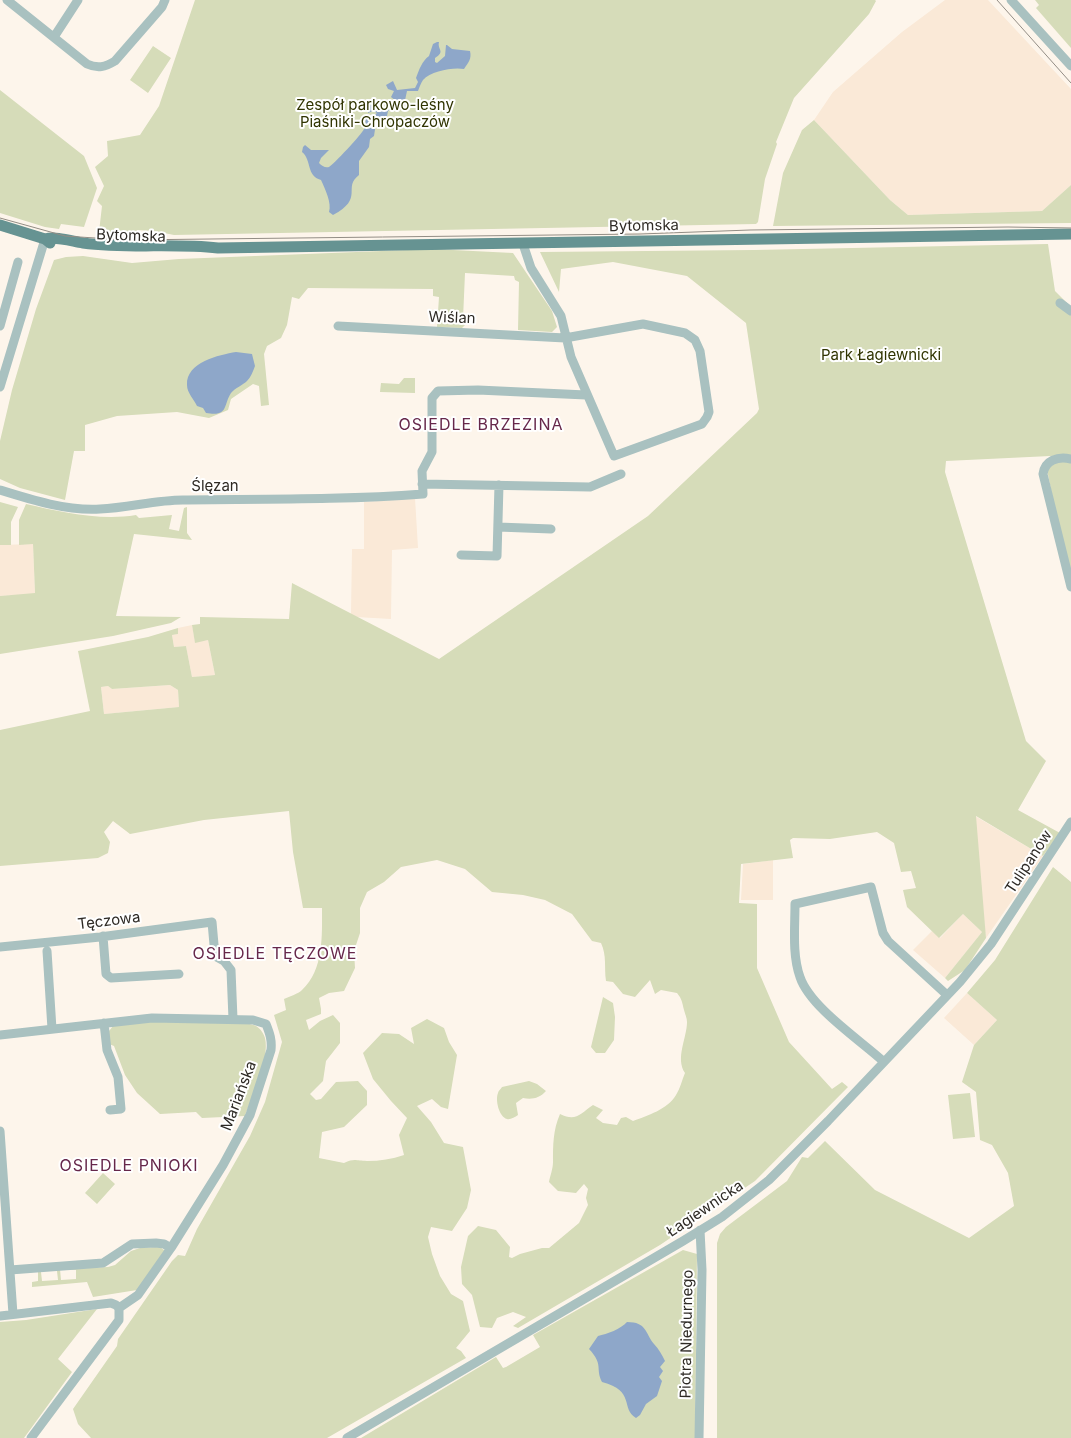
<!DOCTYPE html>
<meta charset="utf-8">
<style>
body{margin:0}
canvas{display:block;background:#fdf5eb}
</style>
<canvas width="1071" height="1438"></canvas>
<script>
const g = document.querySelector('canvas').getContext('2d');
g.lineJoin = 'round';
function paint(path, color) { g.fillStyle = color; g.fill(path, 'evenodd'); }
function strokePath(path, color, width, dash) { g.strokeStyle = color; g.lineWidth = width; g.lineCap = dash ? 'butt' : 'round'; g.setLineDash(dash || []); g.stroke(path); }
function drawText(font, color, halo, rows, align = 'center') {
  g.font = font + ' Inter,sans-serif'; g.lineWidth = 4; g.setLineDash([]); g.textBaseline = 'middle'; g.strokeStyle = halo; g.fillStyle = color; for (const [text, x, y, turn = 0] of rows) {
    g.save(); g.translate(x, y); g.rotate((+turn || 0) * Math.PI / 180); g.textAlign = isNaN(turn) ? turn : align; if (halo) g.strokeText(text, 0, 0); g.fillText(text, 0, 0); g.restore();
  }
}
const built = new Path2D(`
 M 945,0 L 988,0 L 1071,89 L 1071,185 L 1042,211 L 908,215 L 890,200 L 814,120 L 833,92 L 902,32 Z
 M 415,498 L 418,548 L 392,550 L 391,619 L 356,617 L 351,614 L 352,549 L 364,549 L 364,502 Z
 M 33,544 L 35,594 L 0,596 L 0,545 Z
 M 192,625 L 195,642 L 208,640 L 215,675 L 192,677 L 186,646 L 174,647 L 172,635 L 178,634 L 178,628 Z
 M 170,685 L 178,690 L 179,707 L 104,714 L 101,687 L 108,686 L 112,689 Z
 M 975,816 L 1043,856 L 986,938 L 985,931 Z
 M 773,860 L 773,900 L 741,900 L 743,864 Z
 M 963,914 L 982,932 L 945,978 L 913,950 L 932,931 L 940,938 Z
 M 967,993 L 997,1020 L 974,1045 L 944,1018 Z`);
const green = new Path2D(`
 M 195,0 L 875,0 L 876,1 L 869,14 L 794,98 L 776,142 L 777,144 L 765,179 L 758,222 L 756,224 L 174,235 L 154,231 L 137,230 L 137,233 L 99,232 L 102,206 L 97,201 L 104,186 L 95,167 L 108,156 L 107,141 L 140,135 L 159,106 Z
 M 1035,0 L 1071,0 L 1071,48 L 1036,8 L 1039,5 Z
 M 153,46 L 171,58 L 148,93 L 130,80 Z
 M 0,90 L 84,156 L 97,188 L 84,227 L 61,224 L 59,229 L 45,227 L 0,213 Z
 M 814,120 L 890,200 L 908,215 L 1042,211 L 1071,185 L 1071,223 L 773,226 L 783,173 L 802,130 Z
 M 1048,244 L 1055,291 L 1071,307 L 1071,455 L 946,461 L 945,472 L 1026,741 L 1046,761 L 1018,810 L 1060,833 L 1043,856 L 976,816 L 986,938 L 965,970 L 948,981 L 945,978 L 982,932 L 963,914 L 939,938 L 907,907 L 903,890 L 916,888 L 911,871 L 901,872 L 894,843 L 877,832 L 830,839 L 793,838 L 790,840 L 793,858 L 741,864 L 739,903 L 757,904 L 757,968 L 789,1042 L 832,1089 L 842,1082 L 848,1087 L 755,1181 L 660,1245 L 518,1328 L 513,1326 L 526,1317 L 513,1312 L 497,1318 L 492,1328 L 480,1327 L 472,1295 L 462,1284 L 461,1267 L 468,1236 L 478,1226 L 496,1230 L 510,1247 L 509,1257 L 512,1258 L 520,1254 L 542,1248 L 549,1248 L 579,1223 L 588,1205 L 586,1198 L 588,1189 L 584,1184 L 576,1193 L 558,1191 L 549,1182 C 550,1176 553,1169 553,1162 C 553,1145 553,1130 560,1114 C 576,1122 580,1114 593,1105 L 603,1110 L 596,1118 L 603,1123 L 617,1125 L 621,1118 L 626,1117 L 633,1121 C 647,1116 668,1109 676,1095 C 680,1089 682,1080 685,1073 C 675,1058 687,1038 687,1022 C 687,1018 685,1014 684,1010 C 682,1002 682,999 677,993 L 661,990 L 655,994 L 650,980 L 635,997 L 623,994 L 613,982 L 606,981 C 604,967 607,956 601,943 L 592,941 L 572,914 L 545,900 L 523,895 L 492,892 L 465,869 L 437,860 L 401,867 L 384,882 L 367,892 L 360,908 L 360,933 L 354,951 L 355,968 L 344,991 L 329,993 L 319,998 L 321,1009 L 321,1014 L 306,1020 L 309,1030 L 320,1021 L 333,1015 L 340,1023 L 340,1043 L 326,1061 L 323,1081 L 310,1094 L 316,1100 L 321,1099 L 336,1082 L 358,1081 L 367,1091 L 367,1105 L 344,1127 L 322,1132 L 319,1158 L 344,1163 C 355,1158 356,1161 367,1161 C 380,1161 392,1159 404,1155 L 399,1135 L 407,1118 L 391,1101 L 373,1079 L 363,1053 L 382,1033 L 399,1034 L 414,1044 L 411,1028 L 427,1019 L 444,1028 L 449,1042 L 457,1055 L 448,1109 L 441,1107 L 432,1099 L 417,1106 L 431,1122 L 444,1143 L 463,1147 L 471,1190 L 467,1208 L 452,1231 L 431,1227 L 428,1237 L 432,1254 L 440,1276 L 451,1294 L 463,1301 L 470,1331 L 456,1348 L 461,1351 L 466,1358 L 327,1438 L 91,1438 L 78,1424 L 73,1409 L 117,1346 L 118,1339 L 172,1261 L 178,1255 L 185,1256 L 197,1229 L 250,1136 L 265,1102 L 282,1042 L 274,1015 L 286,1010 L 284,999 C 290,996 298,994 302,990 C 324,970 322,935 322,908 L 303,908 L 293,852 L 289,811 L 204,820 L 130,834 L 113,821 L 104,832 L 110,842 L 108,853 L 98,858 L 0,866 L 0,730 L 90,711 L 78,651 L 148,637 L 178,628 L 178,634 L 172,635 L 174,647 L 186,646 L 192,677 L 215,675 L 208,640 L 195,643 L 192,625 L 200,624 L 200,617 L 289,619 L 292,583 L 439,659 L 648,516 L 757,413 L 759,409 L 746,323 L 687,276 L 613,262 L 561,269 L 559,292 L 540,252 L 754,250 ZM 170,685 L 178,690 L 179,707 L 104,714 L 101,687 L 108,686 L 112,689 Z
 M 433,249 L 513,253 L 552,311 L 557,327 L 552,332 L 518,330 L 519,282 L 515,280 L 514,276 L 465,273 L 463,319 L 466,320 L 466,324 L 462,328 L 437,327 L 439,297 L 433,296 L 433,289 L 308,288 L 299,299 L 292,297 L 287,325 L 281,338 L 267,346 L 264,354 L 269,405 L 261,406 L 259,386 L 253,384 L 231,399 L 228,410 L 209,418 L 177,412 L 117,416 L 85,425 L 85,451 L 74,451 L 65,500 L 20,488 L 0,479 L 0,441 L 12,390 L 36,309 L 54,260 L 66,257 L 83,256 L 132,263 L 179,259 Z
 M 404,378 L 415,378 L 415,393 L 380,392 L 381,383 L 399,384 Z
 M 1071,459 L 1071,587 L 1046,465 Z
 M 0,502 L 18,507 L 11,522 L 11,545 L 0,545 Z
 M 26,504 C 61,512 100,521 136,515 L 139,518 L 172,515 L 169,529 L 179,531 L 184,508 L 187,507 L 187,533 L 192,540 L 134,534 L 116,616 L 181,617 L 171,623 L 113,636 L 0,654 L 0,596 L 35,593 L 33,544 L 19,545 L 19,520 Z
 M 1053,867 L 1071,882 L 1071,1438 L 717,1438 L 717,1243 L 720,1234 L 726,1227 L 787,1181 L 802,1157 L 808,1158 L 825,1141 L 875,1190 L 969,1238 L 1014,1206 L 1008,1173 L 992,1145 L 980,1140 L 976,1092 L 962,1082 L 974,1045 L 997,1020 L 967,993 L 995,960 Z
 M 603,997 L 613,1003 L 615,1017 L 614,1040 L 605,1053 L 596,1053 L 591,1047 Z
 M 148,1021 C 167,1022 245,1019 256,1026 C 260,1028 264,1034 265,1038 C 270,1059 252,1096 245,1116 L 202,1118 L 196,1112 L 160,1114 L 137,1093 L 125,1075 L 114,1046 L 109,1044 L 109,1031 L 113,1026 Z
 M 529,1081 L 537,1084 L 546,1091 C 540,1098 532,1100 523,1098 L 516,1103 L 518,1115 C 515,1117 510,1120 507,1119 C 499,1117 495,1100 498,1093 C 498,1091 501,1089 502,1087 Z
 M 970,1093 L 975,1137 L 953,1139 L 948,1095 Z
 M 103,1173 L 115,1184 L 97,1204 L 85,1193 Z
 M 160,1247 L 164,1250 L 164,1253 L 137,1290 L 93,1297 L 87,1282 L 32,1287 L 32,1282 L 38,1281 L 38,1272 L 33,1272 L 46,1272 L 41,1272 L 42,1281 L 58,1280 L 57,1271 L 52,1271 L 52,1270 L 60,1269 L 61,1280 L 76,1279 L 76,1270 L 71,1270 L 71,1269 L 108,1267 L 115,1265 L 131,1251 L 140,1248 Z
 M 683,1250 L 697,1254 L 695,1438 L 361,1438 L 496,1357 L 503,1368 L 506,1367 L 540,1347 L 533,1335 Z
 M 97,1309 L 58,1359 L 72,1372 L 24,1438 L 0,1438 L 0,1322 L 26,1320 Z`);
const water = new Path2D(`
 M 437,42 L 439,42 C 437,50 446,51 435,58 L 435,62 L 437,63 L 445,56 L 446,45 L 447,45 L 452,49 L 470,51 C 472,59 468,63 464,69 C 453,67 431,71 423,80 C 421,83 419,88 418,91 L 407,91 L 404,105 L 396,106 L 388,111 L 387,116 L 382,118 L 376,123 L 374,136 L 370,139 L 369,147 L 359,161 L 359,175 C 342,188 365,198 333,215 L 329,212 C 332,203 325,189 321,180 C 306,176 312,160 302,152 L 303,147 L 305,145 L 311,150 L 329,150 L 321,158 L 319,163 C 322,166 325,168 329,167 C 333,165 362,134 364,129 C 366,126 365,122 366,118 L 372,117 L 377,113 L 373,111 L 368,113 L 368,107 L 372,104 L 378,109 L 386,110 L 396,101 L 391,97 L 394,91 L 388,89 L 386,85 L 393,81 L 397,90 L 415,88 L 418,82 L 416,78 C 419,70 422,61 429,56 L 433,44 Z
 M 236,352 L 252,354 L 255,366 C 253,371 251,377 247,381 C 243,385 235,388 231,393 C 223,405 229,417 206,413 L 203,408 L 197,406 C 194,399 187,393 187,385 C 186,362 219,355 236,352 Z
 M 627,1322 C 647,1322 645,1333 654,1344 C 659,1349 662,1355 665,1361 L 660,1367 L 663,1371 L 659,1377 L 662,1381 L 657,1396 L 646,1404 L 640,1415 L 636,1418 C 620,1408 636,1391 602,1382 C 595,1368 604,1365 589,1349 L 598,1336 C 607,1334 621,1329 627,1322 Z`);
const minor = new Path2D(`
 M 7,0 L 87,64 C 98,69 105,67 115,61 L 162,7 L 165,0
 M 1011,0 L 1071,66
 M 54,37 L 78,0
 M 1060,303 L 1071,311
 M 0,326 L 18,262
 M 338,326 L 565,338 L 643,324 L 685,333 L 695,340 L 700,351 L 709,412 L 707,417 L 702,424 L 614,456 L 571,357 L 561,316 L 531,268 L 523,244
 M 0,387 L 45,239
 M 1071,459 C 1058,456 1045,460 1043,474 L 1071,587
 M 422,484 L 590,487 L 621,474
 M 0,490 C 32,500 67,511 100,509 C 128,508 155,500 183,500 C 263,499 343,500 423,494 L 422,471 L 432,452 L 432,398 L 438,391 L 478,390 L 586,395
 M 498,527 L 551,529
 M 461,555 L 497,556 L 499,485
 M 103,936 L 106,974 L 111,978 L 179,974
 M 0,947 L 100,937 L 212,922 L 215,956 L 224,961 L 231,970 L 233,1019
 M 47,951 L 52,1029
 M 104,1023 L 107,1050 L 118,1077 L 121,1109 L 110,1110
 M 0,1035 L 152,1018 L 253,1020 L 266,1024 C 270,1034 272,1040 271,1050 L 250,1115 L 223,1165 L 171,1248 L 138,1295 L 119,1308
 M 884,1062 C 860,1040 810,1007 800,977 C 792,955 795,927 795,904 L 871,887 L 883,933 L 888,941 L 947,995
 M 0,1131 L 13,1314
 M 10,1270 L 103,1263 L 132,1244 L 156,1243 L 164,1244 L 171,1248
 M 0,1316 L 111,1303 L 116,1305 L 119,1308
 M 31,1438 L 119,1320 L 119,1308
 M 347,1438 L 683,1241 L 722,1217 L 769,1180 L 828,1121 L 960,982 L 991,944 L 1071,822
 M 699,1438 L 702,1270 L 700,1230`);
const major = new Path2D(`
 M 0,225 L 45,239 L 50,243
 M 45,239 C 56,236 71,241 83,243 C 128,249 173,243 218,248 L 1071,234`);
const tram = new Path2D(`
 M 997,0 L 1071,83
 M 0,218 L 65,236 L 125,240 L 640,234 L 750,230 L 1008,227 L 1071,228`);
const parkNames = [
 ["Zespół parkowo-leśny",375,105],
 ["Piaśniki-Chropaczów",375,122],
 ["Park Łagiewnicki",881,355]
];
const streetNames = [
 ["Bytomska",644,226,-1],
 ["Bytomska",131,236,2],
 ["Wiślan",452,318,2],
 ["Ślęzan",215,486],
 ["Tulipanów",1029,862,-57],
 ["Tęczowa",109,921,-7],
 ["Mariańska",239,1096,-69],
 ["Łagiewnicka",705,1209,-34],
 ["Piotra Niedurnego",687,1334,-89]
];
const neighbourhoodNames = [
 ["OSIEDLE BRZEZINA",481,425],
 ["OSIEDLE TĘCZOWE",275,954],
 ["OSIEDLE PNIOKI",129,1166]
];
paint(built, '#fae9d7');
paint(green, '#d6dcb9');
paint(water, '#8ea7c9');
strokePath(minor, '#a9c1c0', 9);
strokePath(major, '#669392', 11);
strokePath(tram, '#938d85', 1);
drawText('15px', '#303401', '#fff', parkNames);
drawText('15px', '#2e2a25', '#fff', streetNames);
g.letterSpacing = '1px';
drawText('16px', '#66274a', '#fff', neighbourhoodNames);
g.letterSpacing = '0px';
</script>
